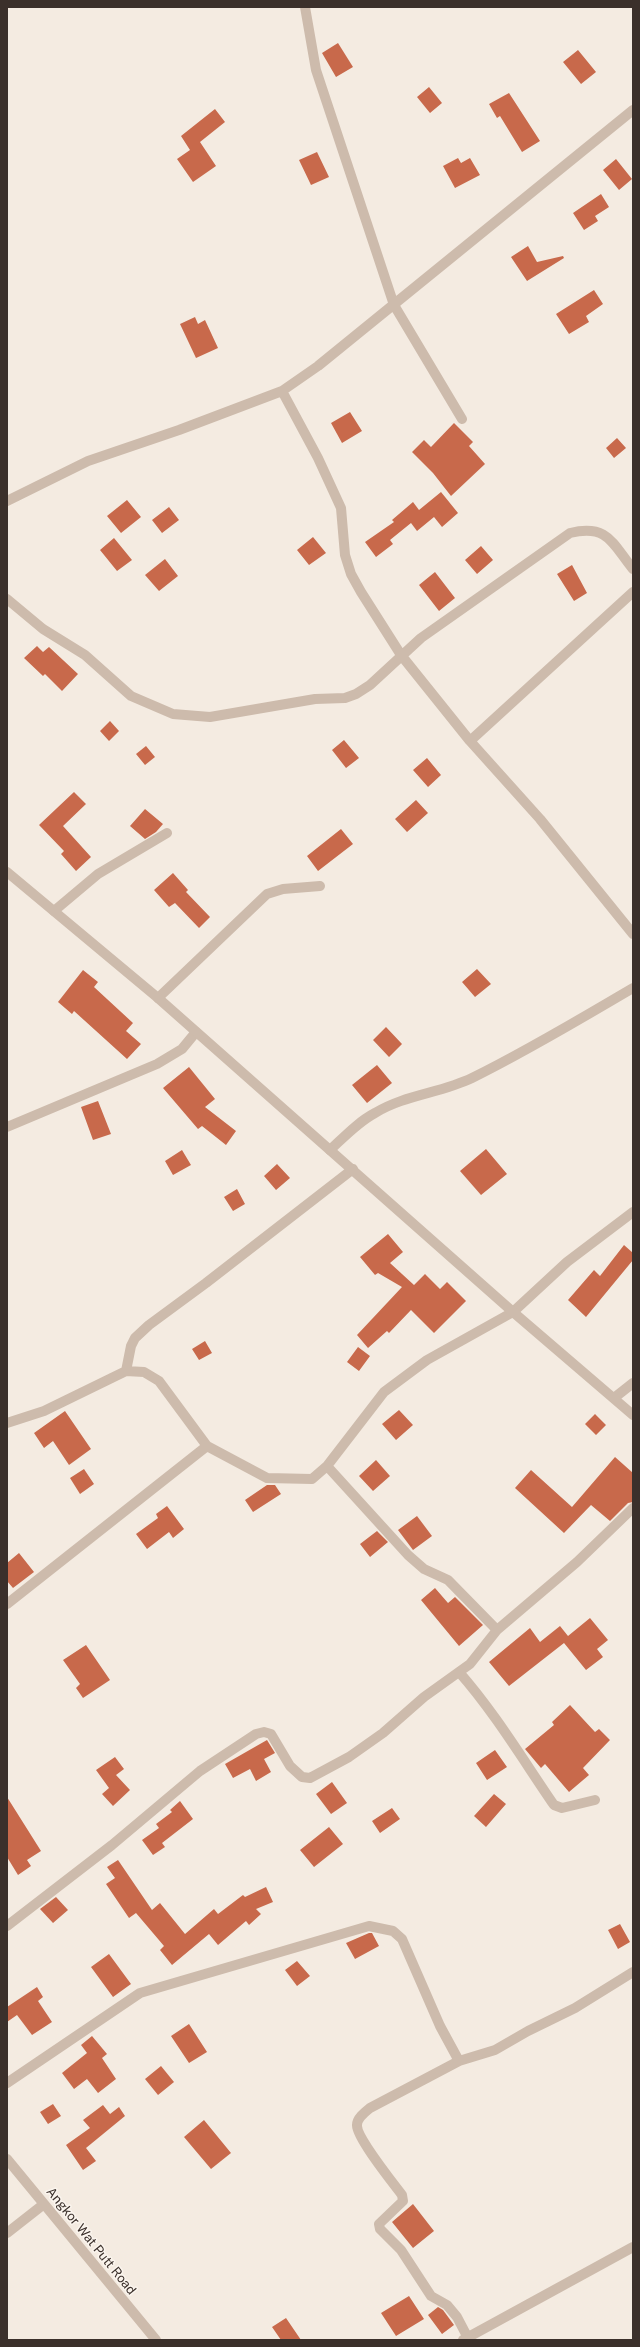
<!DOCTYPE html>
<style>
body{margin:0}
#map{position:relative;width:640px;height:2347px;overflow:hidden;background:#f4ebe1;font-family:"Public Sans",sans-serif}
canvas{display:block}
.frame{position:absolute;inset:0;border:8px solid #3b302b;pointer-events:none}
</style>
<div id="map">
<canvas width="640" height="2347"></canvas>
<div class="frame"></div>
</div>
<script>
const g = document.querySelector('canvas').getContext('2d');
g.lineJoin = 'round';
function paint(path, color) { g.fillStyle = color; g.fill(path, 'evenodd'); }
function strokePath(path, color, width, dash) { g.strokeStyle = color; g.lineWidth = width; g.lineCap = dash ? 'butt' : 'round'; g.setLineDash(dash || []); g.stroke(path); }
function drawText(font, color, halo, rows, align = 'center') {
  g.font = font + ' "Public Sans",sans-serif'; g.lineWidth = 3; g.setLineDash([]); g.textBaseline = 'middle'; g.strokeStyle = halo; g.fillStyle = color; for (const [text, x, y, turn = 0] of rows) {
    g.save(); g.translate(x, y); g.rotate((+turn || 0) * Math.PI / 180); g.textAlign = isNaN(turn) ? turn : align; if (halo) g.strokeText(text, 0, 0); g.fillText(text, 0, 0); g.restore();
  }
}
const building = new Path2D(`
 M 338,43 L 353,67 L 336,77 L 322,53 Z
 M 578,50 L 596,72 L 581,84 L 563,62 Z
 M 429,87 L 442,103 L 430,113 L 417,97 Z
 M 509,93 L 540,141 L 522,152 L 500,116 L 497,118 L 489,104 Z
 M 215,109 L 225,122 L 200,142 L 216,166 L 193,182 L 177,159 L 190,150 L 181,136 Z
 M 317,152 L 329,177 L 311,185 L 299,160 Z
 M 458,158 L 461,163 L 470,158 L 480,175 L 455,188 L 443,166 Z
 M 616,159 L 632,179 L 619,190 L 603,170 Z
 M 601,194 L 609,207 L 595,216 L 598,221 L 584,230 L 573,213 Z
 M 528,246 L 537,262 L 563,256 L 564,258 L 527,281 L 511,257 Z
 M 594,290 L 603,304 L 586,316 L 589,322 L 569,334 L 556,314 Z
 M 195,317 L 198,324 L 205,320 L 218,348 L 196,358 L 180,324 Z
 M 350,412 L 362,431 L 342,443 L 331,423 Z
 M 454,423 L 473,442 L 469,446 L 485,464 L 451,496 L 433,473 L 412,452 L 424,440 L 431,447 Z
 M 617,438 L 626,448 L 614,458 L 606,448 Z
 M 441,492 L 458,513 L 442,527 L 434,517 L 417,531 L 411,523 L 390,540 L 393,544 L 376,557 L 365,542 L 394,522 L 392,520 L 413,502 L 419,510 Z
 M 127,500 L 141,517 L 121,533 L 107,516 Z
 M 169,507 L 179,520 L 162,533 L 152,520 Z
 M 313,537 L 326,553 L 309,565 L 297,550 Z
 M 114,538 L 132,560 L 117,571 L 100,550 Z
 M 481,546 L 493,560 L 477,574 L 465,560 Z
 M 165,559 L 178,576 L 159,591 L 145,575 Z
 M 572,565 L 587,593 L 574,601 L 557,574 Z
 M 435,572 L 455,598 L 439,611 L 419,585 Z
 M 37,646 L 43,652 L 49,647 L 78,674 L 62,691 L 45,674 L 43,676 L 24,658 Z
 M 110,721 L 119,731 L 109,741 L 100,731 Z
 M 344,740 L 359,758 L 346,768 L 332,750 Z
 M 146,746 L 155,757 L 145,765 L 136,754 Z
 M 427,758 L 441,775 L 428,787 L 413,770 Z
 M 74,792 L 86,804 L 63,826 L 91,857 L 76,871 L 61,854 L 64,851 L 39,825 Z
 M 416,800 L 428,813 L 407,832 L 395,819 Z
 M 145,809 L 163,824 L 156,832 L 145,839 L 130,826 Z
 M 341,829 L 353,844 L 318,871 L 307,856 Z
 M 173,873 L 188,890 L 186,892 L 210,917 L 199,928 L 175,903 L 169,907 L 154,890 Z
 M 477,969 L 491,984 L 475,997 L 462,982 Z
 M 83,970 L 98,982 L 94,987 L 133,1023 L 126,1031 L 141,1044 L 127,1059 L 74,1011 L 72,1014 L 58,1002 Z
 M 386,1027 L 402,1044 L 389,1057 L 373,1040 Z
 M 377,1065 L 392,1083 L 367,1103 L 352,1085 Z
 M 189,1067 L 215,1099 L 205,1107 L 236,1131 L 226,1145 L 202,1126 L 198,1129 L 163,1088 Z
 M 98,1101 L 111,1134 L 93,1140 L 81,1107 Z
 M 486,1149 L 507,1174 L 481,1195 L 460,1171 Z
 M 182,1150 L 191,1165 L 173,1175 L 165,1161 Z
 M 277,1164 L 290,1178 L 276,1190 L 264,1176 Z
 M 237,1189 L 245,1204 L 233,1211 L 224,1197 Z
 M 388,1234 L 403,1252 L 390,1263 L 414,1285 L 425,1274 L 440,1289 L 447,1282 L 466,1301 L 434,1333 L 411,1310 L 389,1333 L 387,1331 L 368,1348 L 357,1335 L 402,1287 L 378,1273 L 375,1275 L 360,1257 Z
 M 624,1245 L 633,1253 L 633,1260 L 586,1317 L 568,1300 L 594,1270 L 600,1276 Z
 M 205,1341 L 212,1353 L 199,1360 L 192,1349 Z
 M 358,1347 L 370,1356 L 359,1371 L 347,1362 Z
 M 399,1410 L 413,1425 L 396,1440 L 382,1424 Z
 M 65,1411 L 91,1449 L 69,1465 L 53,1441 L 44,1448 L 34,1433 Z
 M 595,1414 L 606,1425 L 596,1435 L 585,1424 Z
 M 615,1457 L 633,1473 L 633,1502 L 628,1503 L 610,1521 L 591,1505 L 564,1533 L 515,1488 L 531,1470 L 572,1507 Z
 M 376,1460 L 390,1476 L 373,1491 L 359,1476 Z
 M 84,1469 L 94,1484 L 80,1494 L 70,1478 Z
 M 267,1485 L 275,1485 L 281,1494 L 253,1512 L 245,1500 Z
 M 167,1506 L 184,1529 L 173,1538 L 169,1532 L 147,1549 L 136,1534 L 158,1518 L 156,1514 Z
 M 417,1516 L 432,1536 L 413,1550 L 398,1530 Z
 M 377,1531 L 388,1542 L 370,1557 L 360,1544 Z
 M 19,1553 L 34,1572 L 13,1588 L 7,1581 L 7,1563 Z
 M 435,1588 L 448,1603 L 455,1597 L 483,1625 L 459,1646 L 421,1600 Z
 M 590,1618 L 608,1640 L 597,1649 L 603,1657 L 586,1670 L 564,1643 L 509,1686 L 489,1662 L 530,1628 L 540,1642 L 560,1626 L 568,1636 Z
 M 86,1645 L 110,1680 L 83,1698 L 76,1688 L 80,1684 L 63,1660 Z
 M 570,1705 L 595,1732 L 599,1729 L 610,1740 L 583,1768 L 589,1775 L 569,1792 L 545,1764 L 541,1768 L 525,1749 L 554,1725 L 552,1722 Z
 M 267,1740 L 275,1753 L 264,1759 L 271,1772 L 256,1781 L 250,1769 L 233,1778 L 225,1764 Z
 M 495,1750 L 507,1767 L 487,1780 L 476,1763 Z
 M 115,1757 L 124,1769 L 116,1775 L 130,1790 L 113,1806 L 102,1794 L 109,1788 L 96,1770 Z
 M 332,1782 L 347,1803 L 331,1814 L 316,1794 Z
 M 494,1794 L 506,1804 L 486,1827 L 474,1816 Z
 M 7,1797 L 41,1851 L 27,1860 L 31,1866 L 18,1875 L 7,1857 Z
 M 180,1801 L 193,1819 L 162,1843 L 165,1847 L 153,1855 L 142,1840 L 159,1828 L 156,1824 L 172,1812 L 170,1810 Z
 M 392,1808 L 400,1819 L 380,1833 L 372,1821 Z
 M 329,1827 L 343,1844 L 314,1867 L 300,1850 Z
 M 118,1860 L 152,1910 L 160,1903 L 185,1934 L 214,1909 L 218,1914 L 243,1895 L 245,1897 L 266,1887 L 273,1902 L 256,1909 L 261,1914 L 249,1925 L 246,1921 L 218,1945 L 209,1934 L 172,1965 L 160,1950 L 164,1946 L 136,1913 L 129,1918 L 106,1884 L 115,1878 L 107,1867 Z
 M 56,1897 L 68,1910 L 53,1923 L 40,1909 Z
 M 620,1924 L 630,1942 L 618,1949 L 608,1930 Z
 M 369,1933 L 372,1933 L 379,1946 L 355,1959 L 346,1943 Z
 M 109,1954 L 131,1984 L 113,1997 L 91,1967 Z
 M 297,1961 L 310,1976 L 297,1986 L 285,1970 Z
 M 37,1987 L 43,1997 L 38,2001 L 52,2022 L 32,2035 L 17,2015 L 7,2022 L 7,2007 Z
 M 189,2024 L 207,2052 L 189,2063 L 171,2036 Z
 M 92,2036 L 107,2054 L 102,2058 L 116,2079 L 98,2093 L 87,2079 L 74,2089 L 62,2073 L 87,2053 L 81,2045 Z
 M 161,2066 L 174,2082 L 158,2095 L 145,2079 Z
 M 53,2104 L 61,2116 L 48,2124 L 40,2112 Z
 M 103,2105 L 110,2114 L 119,2107 L 125,2116 L 86,2148 L 96,2161 L 83,2170 L 66,2145 L 90,2128 L 83,2120 Z
 M 204,2120 L 231,2153 L 211,2169 L 184,2137 Z
 M 413,2204 L 434,2231 L 413,2248 L 392,2222 Z
 M 409,2296 L 424,2319 L 396,2336 L 381,2313 Z
 M 438,2307 L 443,2310 L 454,2325 L 442,2334 L 428,2315 Z
 M 286,2318 L 301,2340 L 281,2340 L 272,2327 Z`);
const minor = new Path2D(`
 M 305,7 L 316,70 L 394,305 L 462,419
 M 282,391 L 318,458 L 341,508 L 345,555 L 351,574 L 361,592 L 401,655 L 470,741 L 540,819 L 633,934
 M 7,501 L 88,461 L 179,430 L 282,391 L 318,366 L 633,110
 M 7,599 L 43,629 L 85,655 L 131,696 L 173,714 L 210,717 L 315,699 L 345,698 L 356,694 L 370,685 L 421,638 L 570,533 C 608,524 612,543 633,569
 M 470,741 L 633,592
 M 54,911 L 98,874 L 167,833
 M 158,998 L 267,894 L 283,889 L 320,886
 M 7,1127 L 157,1064 L 182,1049 L 196,1032
 M 330,1150 C 344,1137 358,1122 375,1113 C 404,1095 441,1093 472,1078 C 527,1051 580,1019 633,988
 M 126,1371 L 131,1346 L 135,1338 L 149,1325 L 206,1283 L 353,1169
 M 614,1398 L 633,1383
 M 7,1423 L 44,1411 L 126,1371 L 144,1372 L 159,1381 L 207,1446
 M 327,1466 L 408,1555 L 424,1569 L 448,1580 L 497,1630
 M 7,1604 L 207,1446 L 267,1478 L 312,1479 L 327,1466 L 384,1392 L 427,1360 L 513,1312 L 567,1262 L 633,1212
 M 459,1672 C 495,1713 523,1760 554,1805 L 562,1808 L 595,1800
 M 7,1926 L 112,1845 L 200,1771 L 256,1734 L 264,1732 L 271,1734 L 290,1766 L 302,1777 L 310,1778 L 349,1757 L 383,1733 L 424,1697 L 470,1664 L 497,1630 L 577,1562 L 633,1508
 M 459,2061 L 370,2108 C 365,2112 357,2118 357,2125 C 356,2137 393,2183 402,2195 L 403,2201 L 379,2224 L 380,2229 L 401,2250 L 431,2296 L 447,2305 L 457,2317 L 468,2338
 M 7,2083 L 140,1993 L 369,1926 L 393,1931 L 402,1939 L 440,2026 L 459,2061 L 495,2050 L 528,2031 L 575,2008 L 633,1972
 M 7,2159 L 156,2340
 M 7,2233 L 44,2204
 M 463,2340 L 633,2247`);
const tertiary = new Path2D(`
 M 7,872 L 158,998 L 513,1312 L 633,1415`);
const streetNames = [
 ["Angkor Wat Putt Road",91,2241,51]
];
paint(building, '#c8694b');
strokePath(minor, '#cdbbac', 10);
strokePath(tertiary, '#cdbbac', 10);
drawText('13px', '#3b302b', '#fbf5ee', streetNames);
</script>
